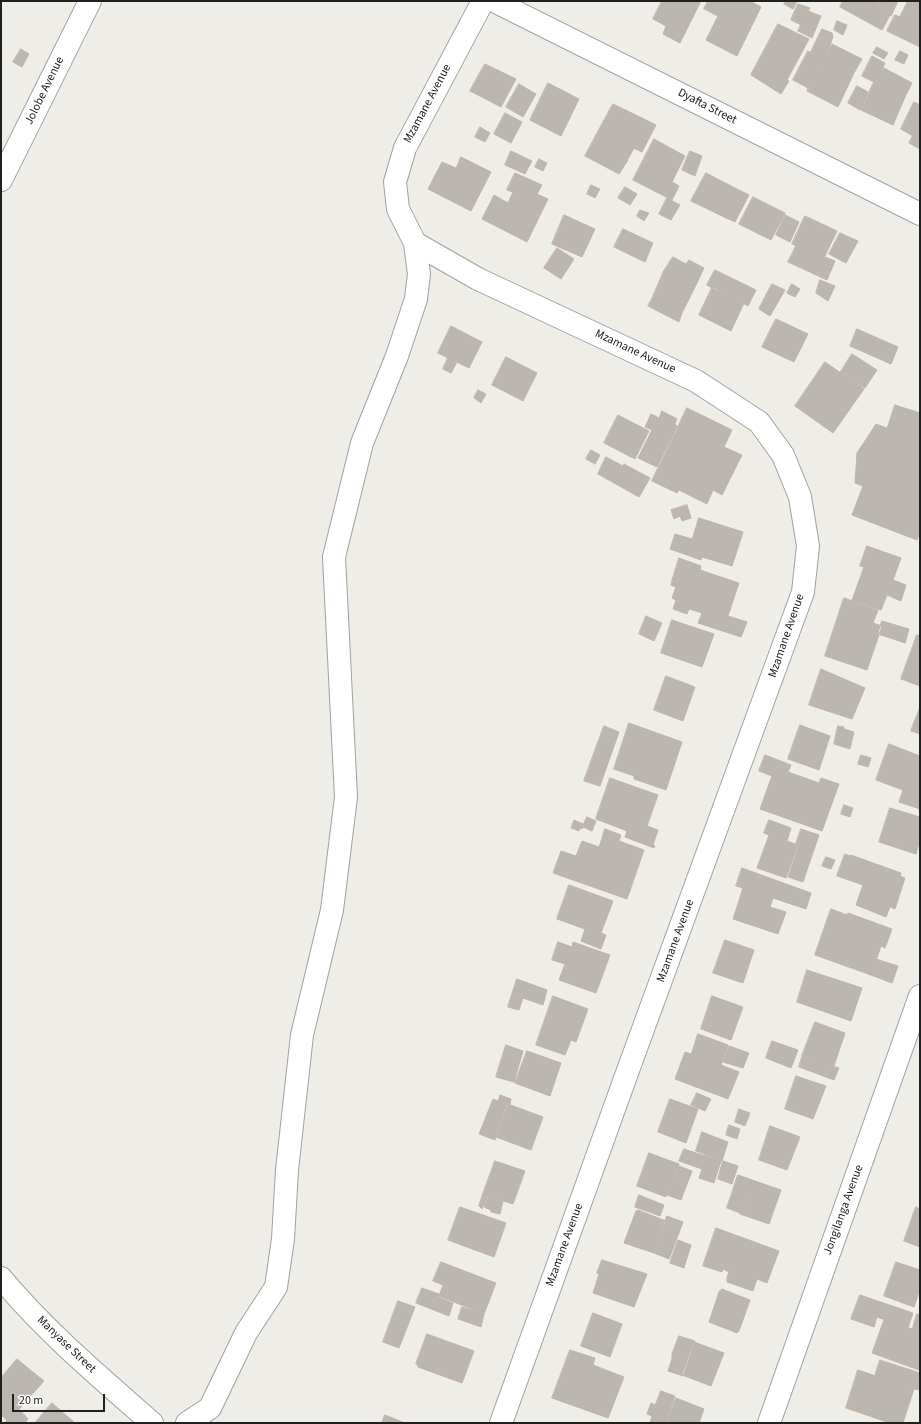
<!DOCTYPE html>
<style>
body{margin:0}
#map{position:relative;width:921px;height:1424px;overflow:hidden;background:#efede7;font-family:"Source Sans 3",sans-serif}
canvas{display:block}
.frame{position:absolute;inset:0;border:2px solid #202020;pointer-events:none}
.scale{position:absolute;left:12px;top:1394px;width:93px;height:18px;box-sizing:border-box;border:2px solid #202020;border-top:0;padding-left:5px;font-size:12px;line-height:14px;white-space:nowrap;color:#202020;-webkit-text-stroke:3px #fff;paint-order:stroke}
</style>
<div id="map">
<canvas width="921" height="1424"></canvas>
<div class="frame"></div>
<div class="scale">20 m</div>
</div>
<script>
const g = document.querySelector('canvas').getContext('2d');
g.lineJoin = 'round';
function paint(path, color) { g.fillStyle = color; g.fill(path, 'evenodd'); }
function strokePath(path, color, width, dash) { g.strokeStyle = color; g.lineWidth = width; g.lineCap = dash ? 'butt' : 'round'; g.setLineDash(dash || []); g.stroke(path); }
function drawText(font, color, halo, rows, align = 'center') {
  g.font = font + ' "Source Sans 3",sans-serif'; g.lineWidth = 3.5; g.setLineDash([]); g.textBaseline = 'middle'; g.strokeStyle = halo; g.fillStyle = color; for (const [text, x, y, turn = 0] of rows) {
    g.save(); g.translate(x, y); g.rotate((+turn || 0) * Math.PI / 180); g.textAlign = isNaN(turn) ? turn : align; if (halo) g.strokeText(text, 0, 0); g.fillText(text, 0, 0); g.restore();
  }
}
const building = new Path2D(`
 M 662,1 L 701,1 L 680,43 L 663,34 L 666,26 L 653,19 Z
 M 708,1 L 733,1 L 735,2 L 736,1 L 750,1 L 761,7 L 737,56 L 706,40 L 718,16 L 704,9 Z
 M 786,1 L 797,1 L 793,9 L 784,4 Z
 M 843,1 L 865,1 L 877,7 L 877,9 L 890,15 L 882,30 L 840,7 Z
 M 865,1 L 880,1 L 877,7 Z
 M 881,1 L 898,1 L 891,16 L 877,9 Z
 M 908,1 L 920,1 L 920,30 L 899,19 Z
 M 798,4 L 810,8 L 801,25 L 791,20 Z
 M 808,11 L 821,16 L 812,38 L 798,31 Z
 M 895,15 L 900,17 L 899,19 L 920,30 L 920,47 L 887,31 Z
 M 837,21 L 847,25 L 843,35 L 834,30 Z
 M 778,24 L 809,39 L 787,80 L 789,81 L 781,94 L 751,75 Z
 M 822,29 L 832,33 L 833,37 L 825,58 L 823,57 L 822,59 L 811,52 Z
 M 832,44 L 862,59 L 854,73 L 825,58 Z
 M 877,47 L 888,53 L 884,59 L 873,53 Z
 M 21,49 L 29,54 L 22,67 L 13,62 Z
 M 808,51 L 822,59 L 808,88 L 793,80 Z
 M 900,51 L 908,55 L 904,64 L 895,60 Z
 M 872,56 L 885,63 L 876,83 L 862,76 Z
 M 823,57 L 854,73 L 838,107 L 807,91 Z
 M 485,64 L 516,79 L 501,107 L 470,91 Z
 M 884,68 L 912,83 L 905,97 L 875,83 Z
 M 874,82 L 905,97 L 893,125 L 861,110 Z
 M 548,83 L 579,99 L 561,136 L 530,120 Z
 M 519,84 L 536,94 L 523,117 L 506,107 Z
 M 857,86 L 868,92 L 860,110 L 848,103 Z
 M 914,102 L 920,105 L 920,122 L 913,136 L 901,129 Z
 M 613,104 L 642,118 L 624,157 L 628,160 L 619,174 L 585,156 Z
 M 505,113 L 522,122 L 511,143 L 494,134 Z
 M 642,118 L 656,125 L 642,152 L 629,146 Z
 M 920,122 L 920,139 L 913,136 Z
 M 480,127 L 490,133 L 485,142 L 475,137 Z
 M 913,136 L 920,139 L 920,149 L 909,143 Z
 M 654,139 L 685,156 L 672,182 L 679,186 L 672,200 L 633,180 Z
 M 629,146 L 634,148 L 628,159 L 624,157 Z
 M 511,151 L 532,161 L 525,174 L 505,165 Z
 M 690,151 L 702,156 L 695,176 L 682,170 Z
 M 461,157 L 491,172 L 471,211 L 428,189 L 442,162 L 456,168 Z
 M 539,159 L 547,163 L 543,171 L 535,167 Z
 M 515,173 L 542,185 L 537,194 L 548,199 L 527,242 L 482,219 L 494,195 L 508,203 L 513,192 L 507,190 Z
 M 706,173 L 737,189 L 724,217 L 691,201 Z
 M 591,185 L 600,189 L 595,198 L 587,194 Z
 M 625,187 L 637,194 L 630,205 L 618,198 Z
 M 737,189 L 749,195 L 735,222 L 724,217 Z
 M 753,197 L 785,213 L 771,240 L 739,224 Z
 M 667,198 L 680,205 L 671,220 L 659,214 Z
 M 640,210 L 649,213 L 644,221 L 637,216 Z
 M 564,215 L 595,229 L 582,257 L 552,244 Z
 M 785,215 L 799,222 L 790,242 L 776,235 Z
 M 805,216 L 837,231 L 824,258 L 792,244 Z
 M 623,229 L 653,243 L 645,262 L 614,247 Z
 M 840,233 L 858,241 L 846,263 L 829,254 Z
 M 796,246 L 824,258 L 825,257 L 835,261 L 827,280 L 788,262 Z
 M 557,248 L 574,259 L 561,279 L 544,268 Z
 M 673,257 L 686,264 L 689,260 L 704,268 L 695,287 L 664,271 Z
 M 715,270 L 756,290 L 748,306 L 713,287 L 712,288 L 707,285 Z
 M 664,271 L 695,287 L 682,313 L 652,299 Z
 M 820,280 L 835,286 L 828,301 L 816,293 Z
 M 772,284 L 785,290 L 770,316 L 759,309 Z
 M 792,284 L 800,289 L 795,297 L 787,293 Z
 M 712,288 L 744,303 L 731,331 L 699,315 Z
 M 652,299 L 682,313 L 679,322 L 648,306 Z
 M 776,319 L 808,334 L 794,362 L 762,347 Z
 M 451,326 L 482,342 L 469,368 L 438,353 Z
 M 857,329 L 898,347 L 891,364 L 850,346 Z
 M 852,354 L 877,370 L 865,388 L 840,373 Z
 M 506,357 L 537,373 L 523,401 L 492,385 Z
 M 448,358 L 457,362 L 451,373 L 443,369 Z
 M 825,362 L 864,389 L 833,433 L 795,406 Z
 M 478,390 L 486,394 L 481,403 L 474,398 Z
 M 895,405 L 920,413 L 920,533 L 917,540 L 852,515 L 863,486 L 855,483 L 857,453 L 876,424 L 887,428 Z
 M 687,408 L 732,430 L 724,447 L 742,455 L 722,495 L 713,490 L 707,504 L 679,490 L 677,493 L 652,481 Z
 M 662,411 L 677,419 L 675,424 L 677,426 L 657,467 L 638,458 L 652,430 L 645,427 L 651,414 L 659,418 Z
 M 618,415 L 649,431 L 635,459 L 604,443 Z
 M 591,450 L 600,455 L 595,464 L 586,459 Z
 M 606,457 L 623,466 L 624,464 L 650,478 L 639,497 L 598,474 Z
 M 687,505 L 691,518 L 682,521 L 680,516 L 674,519 L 671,510 Z
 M 699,518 L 743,532 L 732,566 L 702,557 L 701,560 L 670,549 L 675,534 L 692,539 Z
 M 867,546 L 901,558 L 893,580 L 906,585 L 901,601 L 887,595 L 881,610 L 852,600 L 864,567 L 860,566 Z
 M 679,558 L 701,566 L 700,570 L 739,583 L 728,616 L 747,622 L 741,637 L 698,623 L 702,613 L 689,609 L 687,614 L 673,609 L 676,600 L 672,598 L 676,587 L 671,585 Z
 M 844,598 L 878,610 L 873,623 L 882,626 L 867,670 L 825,656 Z
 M 646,616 L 662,623 L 654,641 L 639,634 Z
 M 672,620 L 714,634 L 702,667 L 661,653 Z
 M 882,621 L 909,629 L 905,643 L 878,634 Z
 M 917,635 L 920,636 L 920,686 L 901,679 Z
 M 821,669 L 865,688 L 852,719 L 809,705 Z
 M 666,676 L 695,687 L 683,721 L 654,710 Z
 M 920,707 L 920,734 L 911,731 Z
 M 629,723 L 682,742 L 666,790 L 634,779 L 634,776 L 614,769 Z
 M 800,725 L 830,736 L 819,770 L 788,759 Z
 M 604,726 L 619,732 L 600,786 L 584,781 Z
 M 838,726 L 844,727 L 844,729 L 854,732 L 850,749 L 834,744 Z
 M 889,744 L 920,756 L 920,809 L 899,802 L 903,790 L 876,780 Z
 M 765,755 L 791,765 L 788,772 L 819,783 L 821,778 L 839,784 L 822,831 L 760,809 L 772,776 L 759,771 Z
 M 861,755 L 871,758 L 868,767 L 858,764 Z
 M 610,778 L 658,795 L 647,826 L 658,830 L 653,845 L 655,846 L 654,848 L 625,837 L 627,831 L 596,819 Z
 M 844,805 L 853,808 L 850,817 L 841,814 Z
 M 890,808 L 920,817 L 920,840 L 916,854 L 879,842 Z
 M 587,817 L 596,821 L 592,831 L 583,827 L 582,829 L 580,828 L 579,831 L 571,828 L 574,820 L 583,824 Z
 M 769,820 L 791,828 L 787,841 L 798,845 L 786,878 L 757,868 L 769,835 L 764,833 Z
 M 605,829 L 621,835 L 619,841 L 644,850 L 627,899 L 553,873 L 561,851 L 576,856 L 582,841 L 599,847 Z
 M 801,829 L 819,835 L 803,882 L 788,877 L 799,845 L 796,844 Z
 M 845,854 L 850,856 L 851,855 L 901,873 L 900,876 L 905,878 L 895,909 L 890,907 L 886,917 L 856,905 L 863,885 L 837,876 Z
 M 826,857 L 835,860 L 831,869 L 822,866 Z
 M 742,868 L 811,893 L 806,909 L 773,898 L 770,907 L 786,912 L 778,934 L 733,919 L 743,888 L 736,886 Z
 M 569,885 L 613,901 L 601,933 L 606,935 L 601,949 L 581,941 L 585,929 L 557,919 Z
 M 831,909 L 847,915 L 848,913 L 892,929 L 885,948 L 881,946 L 871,975 L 815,955 Z
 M 725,940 L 754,950 L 743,983 L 713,973 Z
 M 558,942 L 572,947 L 573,942 L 610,955 L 596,993 L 559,980 L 565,964 L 552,960 Z
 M 876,959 L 898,966 L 892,983 L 871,975 Z
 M 807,970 L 862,988 L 851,1021 L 797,1002 Z
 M 517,979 L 547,990 L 543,1005 L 523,998 L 519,1010 L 508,1007 Z
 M 553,996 L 588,1009 L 576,1042 L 571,1040 L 565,1055 L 536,1045 Z
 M 712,996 L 743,1007 L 731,1040 L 701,1029 Z
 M 815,1022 L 845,1033 L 834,1066 L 829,1064 L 828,1065 L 802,1056 Z
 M 698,1034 L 728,1045 L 721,1065 L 739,1072 L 728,1099 L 675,1079 L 685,1052 L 691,1054 Z
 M 772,1041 L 798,1050 L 791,1068 L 766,1058 Z
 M 506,1045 L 523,1051 L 514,1082 L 496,1077 Z
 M 729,1046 L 749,1053 L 743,1068 L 723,1062 Z
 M 527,1051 L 561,1063 L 550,1096 L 515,1083 Z
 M 802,1057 L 839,1068 L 834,1080 L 799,1067 Z
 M 796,1076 L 826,1086 L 813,1119 L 785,1109 Z
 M 697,1093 L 711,1099 L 705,1111 L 691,1105 Z
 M 500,1095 L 511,1099 L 510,1104 L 507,1103 L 495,1138 L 496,1138 L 495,1140 L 479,1134 L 493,1099 L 498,1101 Z
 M 670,1099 L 698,1109 L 686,1143 L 658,1132 Z
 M 508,1104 L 543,1117 L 531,1150 L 496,1137 Z
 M 739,1109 L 750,1113 L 745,1126 L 735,1122 Z
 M 729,1125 L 740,1129 L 737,1139 L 726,1135 Z
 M 770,1126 L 800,1137 L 787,1170 L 759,1160 Z
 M 702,1132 L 728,1142 L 722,1161 L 696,1151 Z
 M 684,1149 L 721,1161 L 714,1183 L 699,1178 L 702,1169 L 679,1161 Z
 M 649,1153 L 679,1164 L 666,1197 L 637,1186 Z
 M 495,1161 L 525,1171 L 513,1204 L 483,1194 Z
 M 723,1161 L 738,1166 L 732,1184 L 718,1179 Z
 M 679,1166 L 692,1171 L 681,1200 L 667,1195 Z
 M 738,1175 L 752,1180 L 740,1213 L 727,1208 Z
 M 752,1180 L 781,1190 L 769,1224 L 740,1214 Z
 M 483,1194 L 487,1196 L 482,1209 L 479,1206 Z
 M 639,1195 L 664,1205 L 660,1216 L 635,1207 Z
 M 488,1196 L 503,1201 L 500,1214 L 491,1212 L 491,1210 L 484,1207 Z
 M 460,1207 L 506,1223 L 494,1257 L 448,1240 Z
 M 916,1207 L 920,1209 L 920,1247 L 904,1241 Z
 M 638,1210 L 666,1221 L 654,1253 L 624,1243 L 636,1211 Z
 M 667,1216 L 683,1222 L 669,1259 L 654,1253 Z
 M 716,1228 L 779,1251 L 767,1283 L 757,1279 L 753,1291 L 727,1282 L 727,1277 L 729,1272 L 723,1269 L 722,1272 L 703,1266 Z
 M 678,1240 L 691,1245 L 684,1268 L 670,1263 Z
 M 602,1260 L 647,1274 L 634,1307 L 593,1293 L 599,1274 L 597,1273 Z
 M 441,1262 L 496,1283 L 484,1314 L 439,1296 L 443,1285 L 433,1281 Z
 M 896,1262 L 920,1270 L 920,1289 L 914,1307 L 884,1296 Z
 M 422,1288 L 439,1294 L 438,1297 L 453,1303 L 449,1316 L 416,1303 Z
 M 722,1289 L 750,1300 L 739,1331 L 737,1333 L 709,1322 L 719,1292 Z
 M 860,1295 L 913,1313 L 908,1328 L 877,1317 L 874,1327 L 851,1319 Z
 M 398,1301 L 415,1307 L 399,1348 L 383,1342 Z
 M 462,1307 L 484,1314 L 481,1327 L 458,1319 Z
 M 593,1313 L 622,1324 L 610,1357 L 581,1346 Z
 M 917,1314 L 920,1315 L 919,1370 L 872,1353 L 884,1320 L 912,1329 Z
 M 427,1334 L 474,1351 L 462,1383 L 418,1367 L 418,1365 L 416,1364 Z
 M 679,1336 L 695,1341 L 683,1376 L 668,1371 L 672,1359 L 672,1354 Z
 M 694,1342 L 724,1353 L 711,1386 L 682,1375 Z
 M 570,1350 L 595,1358 L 593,1365 L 624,1377 L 608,1418 L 552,1398 Z
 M 17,1359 L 44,1381 L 19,1409 L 28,1419 L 25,1423 L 4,1423 L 7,1420 L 1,1415 L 1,1378 Z
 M 880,1360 L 920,1373 L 920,1386 L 918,1390 L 875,1376 Z
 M 858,1370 L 914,1389 L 903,1423 L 890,1423 L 846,1408 Z
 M 661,1391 L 675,1396 L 665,1423 L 650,1423 L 652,1416 L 647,1414 L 651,1403 L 655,1405 Z
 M 676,1398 L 704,1409 L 699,1423 L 666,1423 Z
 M 52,1403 L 75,1423 L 35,1423 Z
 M 385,1415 L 405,1423 L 382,1423 Z`);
const street = new Path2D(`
 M 483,1 L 405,148 L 395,182 L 398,209 L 415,243 L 478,279 L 696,381 L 759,422 L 783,455 L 800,497 L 808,546 L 803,592 L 627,1073 L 501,1423
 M 494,1 L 920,214
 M 1,180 L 90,1
 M 1,1278 C 46,1332 100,1377 152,1423
 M 187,1423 L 210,1408 L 246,1333 L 276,1287 L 283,1239 L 287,1170 L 302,1035 L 332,910 L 346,797 L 334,557 L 362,443 L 397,356 L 416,299 L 419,274 L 415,243
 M 769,1423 L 920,996`);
const streetNames = [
 ["Jolobe Avenue",45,91,-64],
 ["Mzamane Avenue",428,104,-62],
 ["Dyafta Street",707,107,27],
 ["Mzamane Avenue",635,352,25],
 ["Mzamane Avenue",787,636,-71],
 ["Mzamane Avenue",676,941,-70],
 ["Jongilanga Avenue",844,1210,-70],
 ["Mzamane Avenue",565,1245,-70],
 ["Manyase Street",66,1345,44]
];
paint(building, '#bcb6b0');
strokePath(building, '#c0b4ab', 1);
strokePath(street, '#a1a1a1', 24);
strokePath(street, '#fff', 22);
drawText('12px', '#202020', '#fff', streetNames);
</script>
